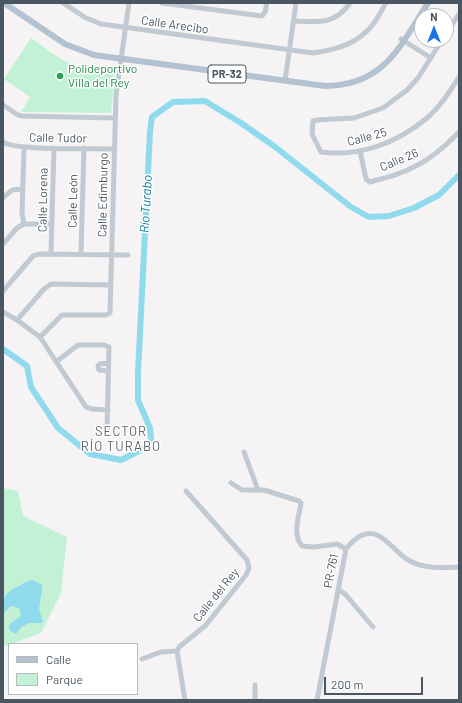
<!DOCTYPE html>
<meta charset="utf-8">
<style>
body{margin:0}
#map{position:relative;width:462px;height:703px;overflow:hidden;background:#f5f3f3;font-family:Barlow,sans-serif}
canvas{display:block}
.frame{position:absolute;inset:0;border:4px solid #4a5661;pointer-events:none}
.legend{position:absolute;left:8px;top:643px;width:130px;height:52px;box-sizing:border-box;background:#fff;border:1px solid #b7bbc0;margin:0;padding:5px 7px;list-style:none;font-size:12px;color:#4a5661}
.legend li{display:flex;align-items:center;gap:8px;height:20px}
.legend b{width:20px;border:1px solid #b7bbc0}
.north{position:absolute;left:414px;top:8px;width:40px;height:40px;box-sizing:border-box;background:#fff;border:1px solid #b7bbc0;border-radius:50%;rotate:0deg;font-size:11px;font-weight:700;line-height:16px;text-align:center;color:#4a5661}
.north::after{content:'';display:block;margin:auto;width:14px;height:18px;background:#1a73e8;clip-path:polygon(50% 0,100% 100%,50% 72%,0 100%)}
.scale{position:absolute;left:324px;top:677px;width:99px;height:18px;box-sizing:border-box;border:2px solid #4a5661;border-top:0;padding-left:5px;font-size:12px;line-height:14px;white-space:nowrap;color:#4a5661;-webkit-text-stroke:3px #fff;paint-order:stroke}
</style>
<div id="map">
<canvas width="462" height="703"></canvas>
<div class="frame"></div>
<ul class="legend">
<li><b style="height:5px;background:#b3c2d1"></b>Calle</li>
<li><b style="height:11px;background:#c3f1d5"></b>Parque</li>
</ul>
<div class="north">N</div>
<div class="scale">200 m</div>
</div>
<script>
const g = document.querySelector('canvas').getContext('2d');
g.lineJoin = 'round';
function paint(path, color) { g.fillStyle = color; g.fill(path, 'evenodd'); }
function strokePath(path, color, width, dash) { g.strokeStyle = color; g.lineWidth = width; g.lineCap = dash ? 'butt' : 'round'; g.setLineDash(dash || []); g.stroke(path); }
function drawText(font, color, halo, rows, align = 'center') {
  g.font = font + ' Barlow,sans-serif'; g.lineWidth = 3; g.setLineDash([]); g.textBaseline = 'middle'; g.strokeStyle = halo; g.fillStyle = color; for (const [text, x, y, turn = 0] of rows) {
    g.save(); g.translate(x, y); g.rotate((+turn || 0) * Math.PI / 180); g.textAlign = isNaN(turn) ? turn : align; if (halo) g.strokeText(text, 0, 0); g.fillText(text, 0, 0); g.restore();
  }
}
const green = new Path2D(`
 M 31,38 C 45,48 59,59 74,65 C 87,70 101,72 115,74 L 111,113 L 21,112 L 30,97 L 4,79 Z
 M 3,488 L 18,491 L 23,516 L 67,537 L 61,593 L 41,633 L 3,647 Z`);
const water = new Path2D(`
 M 33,580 L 42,585 L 42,589 L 39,609 L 43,621 L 42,623 L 29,623 L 21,627 L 16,634 L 10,631 L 9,626 L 11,623 L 21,616 L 19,608 L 11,606 L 3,614 C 3,600 3,594 15,588 C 22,585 25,581 33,580 Z`);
const river = new Path2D(`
 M 3,349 L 27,366 L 31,387 L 58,428 L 90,454 L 121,460 L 147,447 L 151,440 L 150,428 L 138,400 L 138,373 L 150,132 L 152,117 L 173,102 L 205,101 L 241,123 L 274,146 L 351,207 L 369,217 L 389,216 L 414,208 L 439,195 L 459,175`);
const minor = new Path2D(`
 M 63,3 L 86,18 L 101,24 L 313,53 C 334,50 354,45 369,29 C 376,22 381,11 386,3
 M 162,3 L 262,16 L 265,12 L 267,3
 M 294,21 C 318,22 335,25 350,3
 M 446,34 L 459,14
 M 401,39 L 431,58
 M 442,40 L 418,78 L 407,90 L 383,108 L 354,118 L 317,120 L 313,121 L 312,134 L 321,152 C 360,157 397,143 427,118 C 440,107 450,91 459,77
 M 285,81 L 296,3
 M 3,105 L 18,115 L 22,116 L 115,118
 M 3,142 C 16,151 94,148 114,149
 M 24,147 L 22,213 L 24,224
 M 360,151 L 366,179 L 370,182 C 380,179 391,177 400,173 C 423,165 443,149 459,132
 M 3,198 L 12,190 L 22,189
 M 3,244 L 17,228 L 24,224 L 52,224
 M 51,253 L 54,148
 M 81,254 L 84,148
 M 3,291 L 33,256 L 39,254 L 128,255
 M 3,312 L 17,320 L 40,337 L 86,407 L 92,409 L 108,410
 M 17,320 L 44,289 L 51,284 L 111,285
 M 40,337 L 62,315 L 106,315 L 110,313 L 116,95 L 129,3
 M 56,362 L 78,345 L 104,345 L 109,347 L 107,430
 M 108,371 L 99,370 L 98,366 L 100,364 L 109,363
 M 244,452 L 258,490
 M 231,483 L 242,490 L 264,490 L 299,501 L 301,503 C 299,517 292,534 302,546 L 314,547 L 337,544 L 346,549
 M 338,589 L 345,594 L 373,627
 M 142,659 L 161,652 L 177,651
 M 185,700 L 177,651 L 179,647 L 205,626 L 246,575 L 249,568 L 247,560 L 186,491
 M 255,700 L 255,685
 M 317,700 L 346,549 C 349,545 353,541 357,538 C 380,522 393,553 410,561 C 425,569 443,568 459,567`);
const major = new Path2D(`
 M 4,3 L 65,44 L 94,55 L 325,86 C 384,86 400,46 428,3`);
const markers = [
 [60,76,4,"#2e9e5b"]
];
const shields = [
 [227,74,38]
];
const shieldNames = [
 ["PR-32",227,74]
];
const streetNames = [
 ["Calle Arecibo",175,25,8],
 ["Calle 25",367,137,-15],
 ["Calle Tudor",58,138,1],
 ["Calle 26",399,160,-23],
 ["Calle Edimburgo",103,195,-89],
 ["Calle Lorena",43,200,-89],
 ["Calle León",73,201,-89],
 ["PR-761",331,571,-79],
 ["Calle del Rey",216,595,-51]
];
const leisureNames = [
 ["Polideportivo",68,69],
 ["Villa del Rey",68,83]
];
const waterNames = [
 ["Río Turabo",146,204,-87]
];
const neighbourhoodNames = [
 ["SECTOR",121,432],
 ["RÍO TURABO",121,447]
];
paint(green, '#c3f1d5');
paint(water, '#90daee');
strokePath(river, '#90daee', 6);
strokePath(minor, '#c1cad2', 5);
strokePath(major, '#b3c2d1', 6);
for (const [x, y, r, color] of markers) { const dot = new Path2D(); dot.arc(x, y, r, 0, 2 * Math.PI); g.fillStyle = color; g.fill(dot); strokePath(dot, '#fff', 1.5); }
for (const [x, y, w] of shields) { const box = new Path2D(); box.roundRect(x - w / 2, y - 9, w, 18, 3); g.fillStyle = '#fff'; g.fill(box); strokePath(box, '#4a5661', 1); }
drawText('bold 11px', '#4a5661', null, shieldNames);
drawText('12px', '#4a5661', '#fff', streetNames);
drawText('12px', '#27864d', '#fff', leisureNames, 'left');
drawText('italic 13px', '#0c7c9b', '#fff', waterNames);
g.letterSpacing = '1px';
drawText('13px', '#5f6368', '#fff', neighbourhoodNames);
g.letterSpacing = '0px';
</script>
